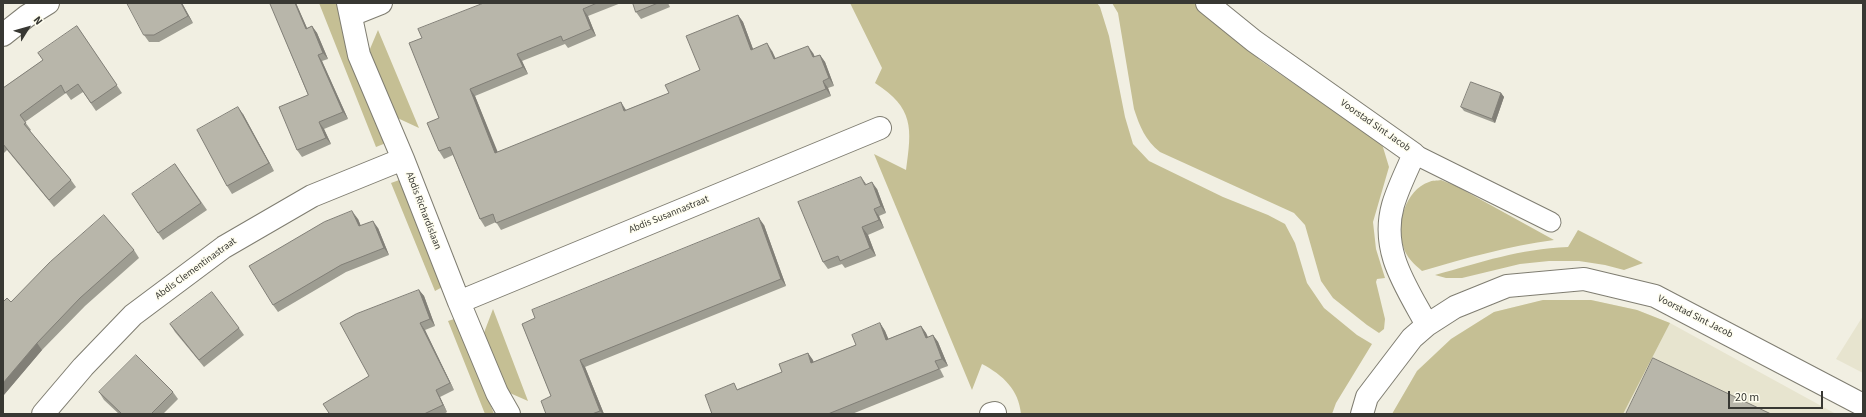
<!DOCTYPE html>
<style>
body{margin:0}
#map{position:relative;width:1866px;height:417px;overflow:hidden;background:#f1efe2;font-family:"Source Sans 3",sans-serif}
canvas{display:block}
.frame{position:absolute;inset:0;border:4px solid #383833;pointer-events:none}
.north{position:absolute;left:8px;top:8px;width:40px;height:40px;-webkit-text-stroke:3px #fefdef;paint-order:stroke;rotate:53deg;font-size:11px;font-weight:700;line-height:16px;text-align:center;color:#383833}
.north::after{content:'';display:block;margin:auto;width:14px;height:18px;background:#383833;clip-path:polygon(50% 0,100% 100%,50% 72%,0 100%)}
.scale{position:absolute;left:1728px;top:391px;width:95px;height:18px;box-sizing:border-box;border:2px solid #383833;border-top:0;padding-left:5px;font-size:12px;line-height:14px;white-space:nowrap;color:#383833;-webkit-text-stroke:3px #fefdef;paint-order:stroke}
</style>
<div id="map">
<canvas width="1866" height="417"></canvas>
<div class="frame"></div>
<div class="north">N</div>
<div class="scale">20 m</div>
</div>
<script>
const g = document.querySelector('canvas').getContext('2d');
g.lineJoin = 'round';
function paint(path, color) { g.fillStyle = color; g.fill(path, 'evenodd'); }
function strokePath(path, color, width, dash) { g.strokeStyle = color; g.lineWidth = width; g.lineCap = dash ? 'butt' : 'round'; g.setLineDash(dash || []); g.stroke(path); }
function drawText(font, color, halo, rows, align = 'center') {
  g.font = font + ' "Source Sans 3",sans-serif'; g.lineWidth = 3; g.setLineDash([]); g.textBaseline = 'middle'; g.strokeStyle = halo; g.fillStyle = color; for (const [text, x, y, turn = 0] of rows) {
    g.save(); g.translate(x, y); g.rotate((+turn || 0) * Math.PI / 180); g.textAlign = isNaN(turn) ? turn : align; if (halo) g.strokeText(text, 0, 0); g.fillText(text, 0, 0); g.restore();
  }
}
const built = new Path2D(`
 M 1543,300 L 1591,300 L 1637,310 L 1670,323 L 1836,414 L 1392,414 L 1417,371 L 1451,339 L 1494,312 Z
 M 1863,316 L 1863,373 L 1836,359 Z`);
const green = new Path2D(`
 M 319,3 L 337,3 L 349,55 L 386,143 L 376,147 Z
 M 850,3 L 1097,3 L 1100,7 L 1109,36 L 1125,117 L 1133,144 L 1149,161 L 1223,197 L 1268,215 L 1285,224 L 1295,243 L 1307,283 L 1324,308 L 1357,335 L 1372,344 L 1336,403 L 1332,414 L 1021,414 C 1019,390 1003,375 982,364 L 972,390 L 874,154 L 906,170 C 912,128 914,108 875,83 L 882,68 Z
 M 1112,3 L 1194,3 L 1261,61 L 1382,144 L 1389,167 L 1373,222 L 1376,249 L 1385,278 L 1377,279 L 1376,282 L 1385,319 L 1384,329 L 1379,333 L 1367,325 L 1333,298 L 1321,281 L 1305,225 L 1294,213 L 1160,152 C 1145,140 1140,127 1134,109 L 1118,13 Z
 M 378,30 L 419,128 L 391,115 L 367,56 Z
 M 402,179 L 446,285 L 435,291 L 391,183 Z
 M 1441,180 L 1456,186 L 1554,240 C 1509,246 1466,258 1422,271 C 1414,264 1406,257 1403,246 C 1396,225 1405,190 1429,182 C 1432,180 1437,181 1441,180 Z
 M 1578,230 L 1643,263 L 1624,270 L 1605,265 L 1579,261 L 1549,261 L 1520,264 L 1462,278 L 1446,278 L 1435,275 C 1482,262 1519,249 1568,247 Z
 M 1543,300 L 1591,300 L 1637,310 L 1670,323 L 1623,414 L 1392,414 L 1417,371 L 1451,339 L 1494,312 Z
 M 493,309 L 528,401 L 503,390 L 482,338 Z
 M 457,318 L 494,414 L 485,414 L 448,321 Z`);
const service = new Path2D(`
 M 1414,154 L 1551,222`);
const minor = new Path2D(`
 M 348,3 L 359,55 L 403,159 L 459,302 L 497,393 L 509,414
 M 1207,3 L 1254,41 L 1414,154 C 1407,170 1398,188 1393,205 C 1380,251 1406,286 1427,325
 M 351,15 L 381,3
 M 3,35 L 27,16 L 48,3
 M 459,302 L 880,128
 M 43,414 L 83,367 L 133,315 L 224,247 L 312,196 L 403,159
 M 991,414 L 995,413
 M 1362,414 L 1367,397 L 1412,338 L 1427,325 L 1455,307 L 1507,286 L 1584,279 L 1655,296 L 1863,405`);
const wall = new Path2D(`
 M 182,3 L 193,23 L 159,42 L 149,42 L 144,35 Z
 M 270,3 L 296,3 L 307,28 L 312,26 L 317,33 L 328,59 L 322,61 L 348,119 L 324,129 L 331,144 L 302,157 L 297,150 L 308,95 Z
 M 484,3 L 621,3 L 588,16 L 596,36 L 568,48 L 565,44 L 522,61 L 528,74 L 475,96 L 497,152 L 626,110 L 669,93 L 700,70 L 738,15 L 743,22 L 753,49 L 772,51 L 776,59 L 813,53 L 815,57 L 820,55 L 825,62 L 834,86 L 828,88 L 831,96 L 501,230 L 496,222 L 485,227 L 480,219 L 453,155 L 444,159 L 439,151 L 439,118 L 422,38 Z
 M 633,3 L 668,3 L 670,7 L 641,19 L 636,12 Z
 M 77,26 L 122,93 L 96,111 L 83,92 L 71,100 L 66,93 L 25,122 L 31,130 L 30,131 L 71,180 L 76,187 L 54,207 L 7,150 L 3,154 L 3,88 L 43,60 Z
 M 1501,93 L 1504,97 L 1495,123 L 1464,111 L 1461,107 Z
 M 243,114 L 274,171 L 232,194 L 227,186 Z
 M 175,164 L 207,210 L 163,240 L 158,233 Z
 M 866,184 L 877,189 L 886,213 L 879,216 L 884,228 L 868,235 L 876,256 L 845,268 L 842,264 L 828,269 L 823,262 Z
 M 358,219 L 361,226 L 378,228 L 389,255 L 346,272 L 278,312 L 273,305 Z
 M 764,225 L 786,286 L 585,367 L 604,414 L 546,414 L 551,396 L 522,324 Z
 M 134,250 L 139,258 L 85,306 L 42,350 L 3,396 L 11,302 Z
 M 419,290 L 424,296 L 435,326 L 425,330 L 454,390 L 440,397 L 447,412 L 444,414 L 327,414 L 369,376 Z
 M 880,323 L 885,331 L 888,339 L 921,326 L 926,333 L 928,337 L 933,335 L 938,342 L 948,366 L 940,369 L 944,377 L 852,414 L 712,414 L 738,389 L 782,372 L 808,353 L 813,362 L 856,345 Z
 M 170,324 L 239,328 L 244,335 L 204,367 L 175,332 Z
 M 99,392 L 173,392 L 178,399 L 163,414 L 119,414 L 104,400 Z`);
const shadedWall = new Path2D(`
 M 181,3 L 182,3 L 193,23 L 188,16 Z
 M 295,3 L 296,3 L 310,35 L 306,29 Z
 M 583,9 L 588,16 L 596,36 L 591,29 Z
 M 738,15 L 743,22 L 756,57 L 751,50 Z
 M 312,26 L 317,33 L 328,59 L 323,53 Z
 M 767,43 L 772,51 L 779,67 L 774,59 Z
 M 808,46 L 813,53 L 818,65 L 813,57 Z
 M 517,54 L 522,61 L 528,74 L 523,67 Z
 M 318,55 L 322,61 L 348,119 L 343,112 Z
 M 820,55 L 825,62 L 834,86 L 829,78 Z
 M 823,81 L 828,88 L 831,96 L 826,89 Z
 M 470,89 L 475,96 L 501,160 L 495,153 Z
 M 1501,93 L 1504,97 L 1495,123 L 1492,119 Z
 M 621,102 L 626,110 L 624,111 Z
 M 238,107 L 243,114 L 274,171 L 269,163 Z
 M 319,122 L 324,129 L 331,144 L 326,138 Z
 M 861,177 L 866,184 L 865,185 Z
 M 872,182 L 877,189 L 886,213 L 881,206 Z
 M 874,209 L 879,216 L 884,228 L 879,220 Z
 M 352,211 L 358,219 L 364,234 L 359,226 Z
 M 759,218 L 764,225 L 786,286 L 781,279 Z
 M 373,221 L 378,228 L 389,255 L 384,248 Z
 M 862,227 L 868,235 L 876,256 L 870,248 Z
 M 419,290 L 424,296 L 435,326 L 430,319 Z
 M 420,323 L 425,330 L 454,390 L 450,383 Z
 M 880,323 L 885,331 L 892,347 L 886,340 Z
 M 921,326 L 926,333 L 931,345 L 926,338 Z
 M 933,335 L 938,342 L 948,366 L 942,359 Z
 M 37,343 L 42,350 L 3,396 L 3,383 Z
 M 808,353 L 813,360 L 816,370 L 811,363 Z
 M 580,360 L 585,367 L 604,414 L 603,414 L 600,411 Z
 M 436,390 L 440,397 L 447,412 L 443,405 Z`);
const building = new Path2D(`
 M 127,3 L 181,3 L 188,16 L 154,35 L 144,35 Z
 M 270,3 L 295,3 L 306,29 L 312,26 L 323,53 L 318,55 L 343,112 L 319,122 L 326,138 L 297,150 L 279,107 L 308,95 Z
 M 484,3 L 597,3 L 583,9 L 591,29 L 563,41 L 561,36 L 517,54 L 523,67 L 470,89 L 495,153 L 621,102 L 624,111 L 669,93 L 665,85 L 700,70 L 686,36 L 738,15 L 751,50 L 767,43 L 774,59 L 808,46 L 813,57 L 820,55 L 829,78 L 823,81 L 826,89 L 496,223 L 493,214 L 480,219 L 450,147 L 439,151 L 427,123 L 439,118 L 409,43 L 422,38 L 418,29 Z
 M 633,3 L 658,3 L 636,12 Z
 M 77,26 L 117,85 L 91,103 L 78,84 L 65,93 L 61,85 L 20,115 L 26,123 L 24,124 L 71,180 L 49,200 L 3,144 L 3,88 L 43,60 L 38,53 Z
 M 1471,82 L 1501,93 L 1492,119 L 1461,107 Z
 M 238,107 L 269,163 L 227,186 L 197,130 Z
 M 175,164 L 201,203 L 158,233 L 132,194 Z
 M 861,177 L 865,185 L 872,182 L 881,206 L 874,209 L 879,220 L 862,227 L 870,248 L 840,261 L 838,256 L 823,262 L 798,202 Z
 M 352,211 L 359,226 L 373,221 L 384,248 L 341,265 L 273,305 L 249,266 L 324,222 Z
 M 104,215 L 134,250 L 80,298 L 37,343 L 3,383 L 3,302 L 7,298 L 11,302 L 50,262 Z
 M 759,218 L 781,279 L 580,360 L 600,411 L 592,414 L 546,414 L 541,401 L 551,396 L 522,324 L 535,318 L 532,310 Z
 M 419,290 L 430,319 L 420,323 L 450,383 L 436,390 L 443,405 L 424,414 L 327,414 L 329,413 L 323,404 L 369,376 L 340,323 L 356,314 Z
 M 212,292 L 239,328 L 199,360 L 170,324 Z
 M 880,323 L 886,340 L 921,326 L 926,338 L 933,335 L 942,359 L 935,361 L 939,369 L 828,414 L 712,414 L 705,395 L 734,383 L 737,390 L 782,372 L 779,364 L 808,353 L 811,363 L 856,345 L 852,335 Z
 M 136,355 L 173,392 L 151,414 L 122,414 L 99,392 Z
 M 1653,358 L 1771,414 L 1626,414 Z`);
const streetNames = [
 ["Voorstad Sint Jacob",1375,126,35],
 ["Abdis Richardislaan",423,211,69],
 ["Abdis Susannastraat",669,215,-22],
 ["Abdis Clementinastraat",196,269,-36],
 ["Voorstad Sint Jacob",1695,317,27]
];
paint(built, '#e7e4cf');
paint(green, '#c5bf94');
strokePath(service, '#7f7d71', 21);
strokePath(minor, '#7f7d71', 24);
strokePath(service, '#fff', 19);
strokePath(minor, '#fff', 22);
paint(wall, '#9e9d92');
paint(shadedWall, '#817f77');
paint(building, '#b8b6aa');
strokePath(building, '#817f77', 1);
drawText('10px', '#383833', '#fefdef', streetNames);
</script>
